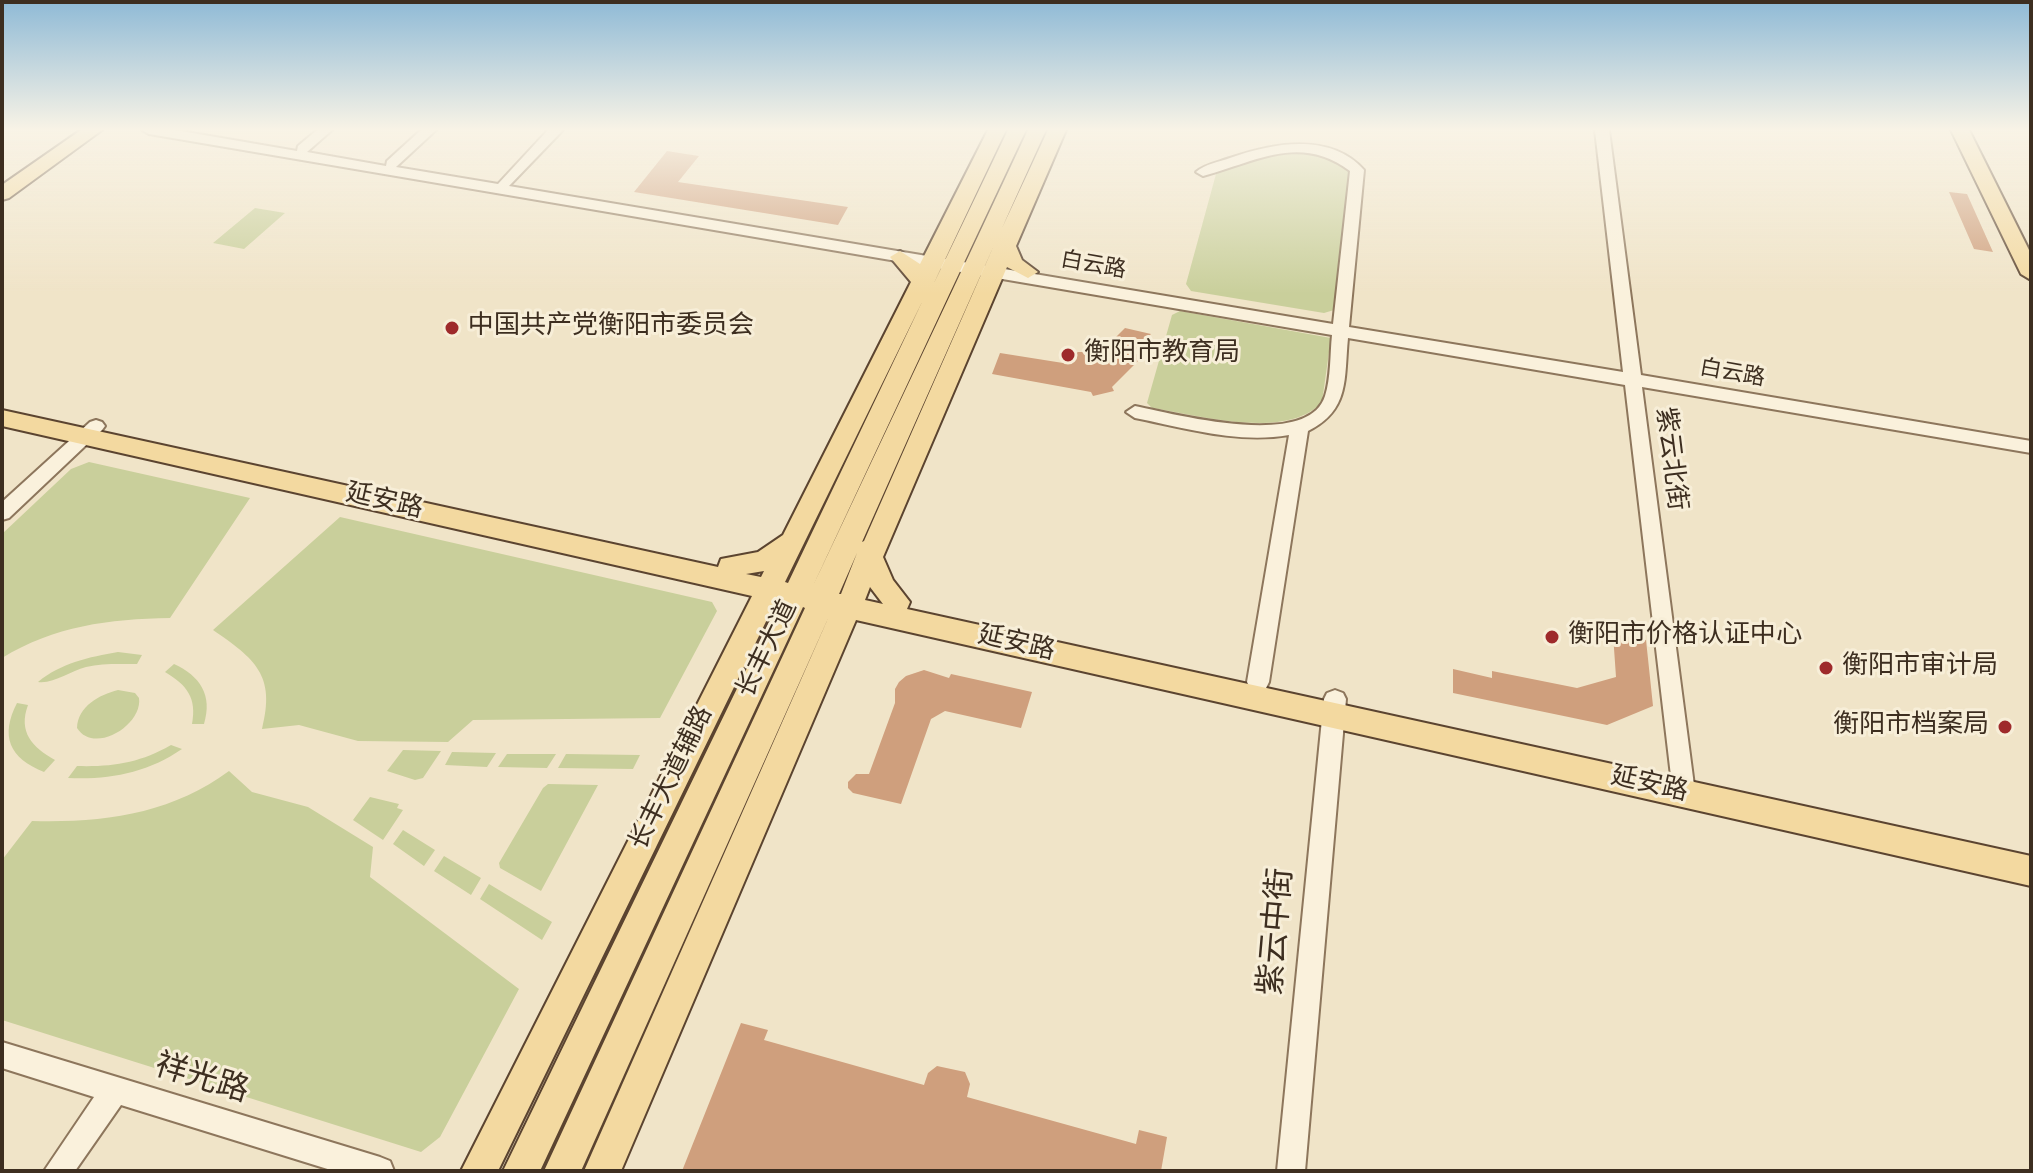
<!DOCTYPE html>
<meta charset="utf-8">
<style>
body{margin:0}
#map{position:relative;width:2033px;height:1173px;overflow:hidden;background:#f0e4c8;font-family:Spectral,serif}
canvas{display:block}
.frame{position:absolute;inset:0;border:4px solid #3d2e20;pointer-events:none}
</style>
<div id="map">
<canvas width="2033" height="1173"></canvas>
<div class="frame"></div>
</div>
<script>
const g = document.querySelector('canvas').getContext('2d');
g.lineJoin = 'round';
function paint(path, color) { g.fillStyle = color; g.fill(path, 'evenodd'); }
function strokePath(path, color, width, dash) { g.strokeStyle = color; g.lineWidth = width; g.lineCap = dash ? 'butt' : 'round'; g.setLineDash(dash || []); g.stroke(path); }
function drawText(font, color, halo, rows, align = 'center') {
  g.font = font + ' Spectral,"Noto Sans SC",serif'; g.lineWidth = 6; g.setLineDash([]); g.textBaseline = 'middle'; g.strokeStyle = halo; g.fillStyle = color; for (const [text, x, y, turn = 0] of rows) {
    g.save(); g.translate(x, y); g.rotate((+turn || 0) * Math.PI / 180); g.textAlign = isNaN(turn) ? turn : align; if (halo) g.strokeText(text, 0, 0); g.fillText(text, 0, 0); g.restore();
  }
}
const green = new Path2D(`
 M 1298,151 L 1328,156 L 1351,171 L 1334,310 L 1324,313 L 1191,291 L 1186,284 L 1216,174 L 1253,158 Z
 M 255,208 L 285,213 L 244,249 L 213,243 Z
 M 1180,311 L 1331,338 L 1322,402 C 1287,441 1197,415 1152,408 L 1147,403 L 1172,315 Z
 M 89,462 L 250,498 L 170,618 C 109,619 54,626 2,658 L 2,534 L 71,469 Z
 M 340,517 L 712,602 L 717,611 L 660,718 L 473,720 L 448,742 L 358,741 L 299,725 L 262,729 C 276,675 255,659 213,630 Z
 M 118,652 L 142,655 L 137,664 C 120,664 102,663 86,667 C 70,671 54,684 38,682 C 61,663 89,657 118,652 Z
 M 174,664 C 200,676 213,695 204,724 L 192,724 C 197,698 187,685 165,672 Z
 M 118,690 L 135,693 L 139,698 C 143,725 94,755 77,728 C 78,706 99,695 118,690 Z
 M 17,703 L 28,705 C 18,732 32,747 55,760 L 44,772 C 9,758 0,736 17,703 Z
 M 171,745 L 182,749 C 147,773 109,780 68,778 L 77,766 C 112,767 140,763 171,745 Z
 M 403,750 L 441,751 L 423,778 L 415,780 L 387,771 Z
 M 452,752 L 496,753 L 487,767 L 445,765 Z
 M 507,754 L 556,754 L 547,768 L 498,767 Z
 M 566,754 L 567,754 L 640,755 L 633,769 L 558,768 Z
 M 229,771 L 252,792 L 308,807 L 373,847 L 370,877 L 519,989 L 440,1137 L 421,1152 L 2,1020 L 2,860 L 32,821 C 103,823 171,814 229,771 Z
 M 548,784 L 598,785 L 541,891 L 500,868 L 499,863 L 543,788 Z
 M 370,797 L 399,804 L 397,808 L 403,810 L 383,840 L 353,820 Z
 M 403,830 L 435,850 L 424,866 L 393,844 Z
 M 444,856 L 481,878 L 471,895 L 434,871 Z
 M 489,884 L 552,922 L 542,940 L 480,899 Z`);
const building = new Path2D(`
 M 667,151 L 699,156 L 678,182 L 848,207 L 838,225 L 634,192 Z
 M 1949,192 L 1967,194 L 1993,252 L 1974,249 Z
 M 1125,328 L 1151,334 L 1132,353 L 1143,356 L 1112,387 L 1114,391 L 1093,396 L 1091,392 L 992,374 L 1000,353 L 1063,363 L 1078,352 L 1101,352 Z
 M 1613,634 L 1646,640 L 1653,706 L 1607,725 L 1453,693 L 1453,669 L 1492,678 L 1492,671 L 1577,688 L 1616,677 Z
 M 924,670 L 949,678 L 951,674 L 1032,692 L 1021,728 L 945,711 L 931,719 L 901,804 L 853,793 L 848,788 L 848,782 L 856,774 L 869,774 L 895,703 L 895,689 L 899,682 L 906,676 Z
 M 741,1023 L 768,1030 L 764,1040 L 924,1085 L 928,1073 L 937,1066 L 965,1072 L 970,1084 L 967,1097 L 1136,1144 L 1139,1130 L 1167,1137 L 1161,1171 L 682,1171 Z`);
const minor = new Path2D(`
 M 142,130 L 175,130 L 297,151 L 298,146 L 317,130 L 332,130 L 307,152 L 386,166 L 387,161 L 421,130 L 436,130 L 396,167 L 498,184 L 548,130 L 563,130 L 509,186 L 1333,324 L 1350,171 C 1300,133 1255,162 1203,176 L 1196,172 C 1205,164 1219,162 1230,158 C 1273,143 1330,132 1364,170 L 1349,327 L 1623,372 L 1595,130 L 1609,130 L 1641,375 L 2031,441 L 2031,453 L 1642,387 L 1695,793 L 1692,800 L 1684,803 L 1676,800 L 1673,793 L 1625,385 L 1348,338 C 1344,379 1350,410 1308,431 L 1269,682 L 1266,688 L 1258,691 L 1250,688 L 1247,682 L 1289,435 C 1238,444 1185,428 1135,418 L 1126,412 L 1135,406 C 1175,414 1308,450 1325,396 C 1331,378 1330,354 1332,335 L 149,134 Z
 M 96,420 L 102,422 L 105,426 L 102,430 L 9,518 L 2,520 L 2,502 L 90,422 Z
 M 1335,690 L 1343,693 L 1346,699 L 1305,1171 L 1277,1171 L 1324,699 L 1327,693 Z
 M 2,1042 L 380,1157 L 390,1161 L 394,1171 L 334,1171 L 121,1105 L 75,1171 L 44,1171 L 94,1097 L 2,1068 Z`);
const major = new Path2D(`
 M 81,130 L 102,130 L 9,198 L 2,200 L 2,185 Z
 M 988,130 L 1006,130 L 933,285 L 1008,130 L 1026,130 L 812,588 L 1028,130 L 1046,130 L 1002,228 L 1048,130 L 1066,130 L 1016,246 L 1022,260 L 1038,272 L 1028,278 L 1007,267 L 883,557 L 893,580 L 910,602 L 907,609 L 2031,856 L 2031,886 L 856,620 L 621,1171 L 584,1171 L 830,614 L 581,1171 L 544,1171 L 805,608 L 803,607 L 540,1171 L 503,1171 L 779,602 L 776,601 L 498,1171 L 461,1171 L 752,596 L 2,426 L 2,410 L 718,567 L 721,559 L 758,552 L 783,535 L 911,282 L 890,257 L 900,251 L 920,264 ZM 995,243 L 864,541 L 862,542 ZM 923,300 L 788,583 L 785,582 ZM 857,553 L 841,594 L 839,594 ZM 764,571 L 761,577 L 746,574 ZM 870,587 L 883,604 L 865,600 Z
 M 1951,130 L 1969,130 L 2031,254 L 2031,280 L 2021,274 Z`);
const markers = [
 [452,328,8,"#9e2a2b"],
 [1068,355,8,"#9e2a2b"],
 [1552,637,8,"#9e2a2b"],
 [1826,668,8,"#9e2a2b"],
 [2005,727,8,"#9e2a2b"]
];
const farStreetnames = [
 ["白云路",1093,267,10],
 ["白云路",1732,375,10]
];
const poiNames = [
 ["中国共产党衡阳市委员会",468,328],
 ["衡阳市教育局",1084,355],
 ["衡阳市价格认证中心",1568,637],
 ["衡阳市审计局",1842,668],
 ["衡阳市档案局",1989,727,"right"]
];
const streetNames = [
 ["紫云北街",1669,459,83],
 ["延安路",384,503,13],
 ["延安路",1016,645,13],
 ["长丰大道",769,650,-64],
 ["长丰大道辅路",673,779,-64],
 ["延安路",1649,786,13]
];
const nearStreetnames = [
 ["紫云中街",1279,932,-85],
 ["祥光路",201,1081,17]
];
paint(green, '#c9cf9b');
paint(building, '#cf9f7d');
strokePath(minor, '#8d765c', 4);
strokePath(major, '#5b4430', 4);
paint(minor, '#faf1dc');
paint(major, '#f3d9a0');
const sky = g.createLinearGradient(0, 0, 0, 294);
sky.addColorStop(0, '#8fbad6');
sky.addColorStop(0.44, '#f8f3e6');
sky.addColorStop(1, '#f8f3e600');
g.fillStyle = sky;
g.fillRect(0, 0, 2033, 294);
for (const [x, y, r, color] of markers) { const dot = new Path2D(); dot.arc(x, y, r, 0, 2 * Math.PI); g.fillStyle = color; g.fill(dot); strokePath(dot, '#f7eed8', 3); }
drawText('22px', '#3d2e20', '#f7eed8', farStreetnames);
drawText('26px', '#3d2e20', '#f7eed8', poiNames, 'left');
drawText('26px', '#3d2e20', '#f7eed8', streetNames);
drawText('32px', '#3d2e20', '#f7eed8', nearStreetnames);
</script>
